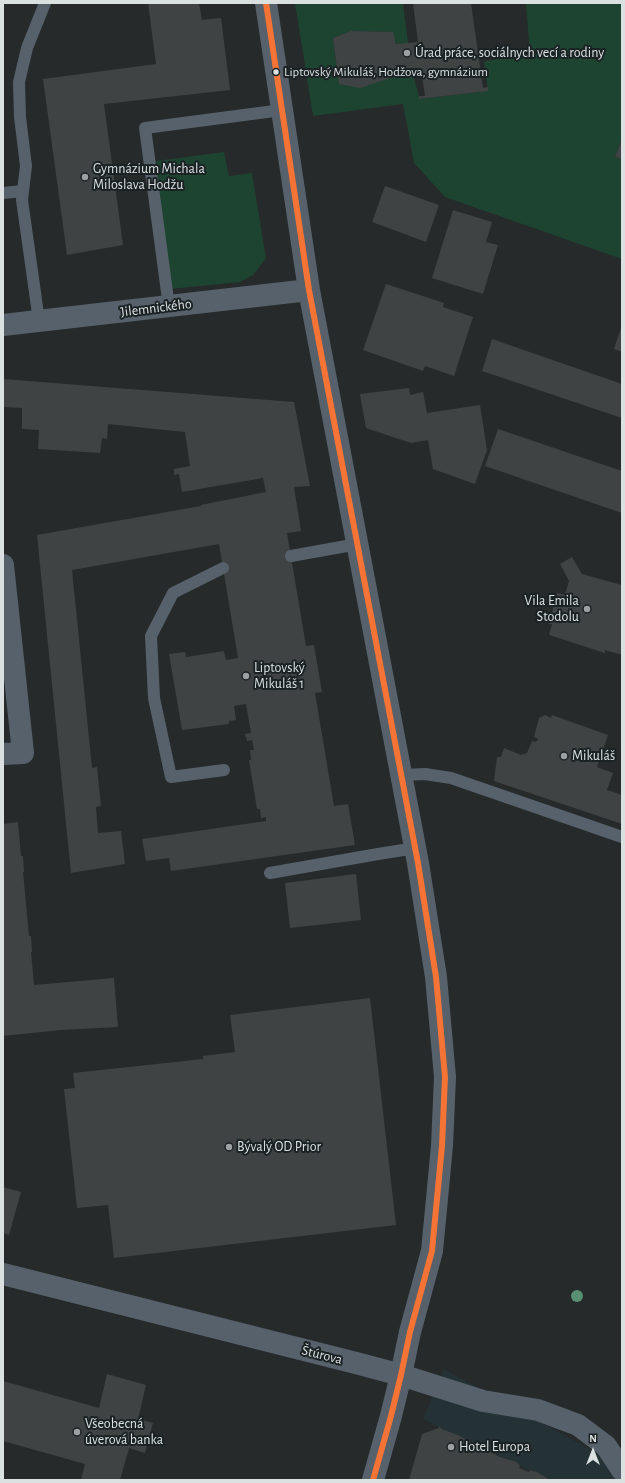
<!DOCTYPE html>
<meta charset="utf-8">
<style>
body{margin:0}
#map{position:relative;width:625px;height:1483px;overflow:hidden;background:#262a2b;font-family:"Alegreya Sans",sans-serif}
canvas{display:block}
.frame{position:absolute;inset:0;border:4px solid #dbe0e1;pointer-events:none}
.north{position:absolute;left:573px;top:1431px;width:40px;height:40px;-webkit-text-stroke:3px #1b2224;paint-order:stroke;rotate:0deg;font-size:11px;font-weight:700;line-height:16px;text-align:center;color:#dbe0e1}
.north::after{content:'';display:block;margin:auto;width:14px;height:18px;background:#dbe0e1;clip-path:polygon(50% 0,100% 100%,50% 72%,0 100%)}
</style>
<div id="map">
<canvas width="625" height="1483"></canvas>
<div class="frame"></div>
<div class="north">N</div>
</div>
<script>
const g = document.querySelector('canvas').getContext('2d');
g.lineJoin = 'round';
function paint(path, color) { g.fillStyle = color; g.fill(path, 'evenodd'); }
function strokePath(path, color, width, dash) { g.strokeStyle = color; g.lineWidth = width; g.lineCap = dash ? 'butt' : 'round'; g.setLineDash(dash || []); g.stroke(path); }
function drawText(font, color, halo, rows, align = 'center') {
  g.font = font + ' "Alegreya Sans",sans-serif'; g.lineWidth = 4; g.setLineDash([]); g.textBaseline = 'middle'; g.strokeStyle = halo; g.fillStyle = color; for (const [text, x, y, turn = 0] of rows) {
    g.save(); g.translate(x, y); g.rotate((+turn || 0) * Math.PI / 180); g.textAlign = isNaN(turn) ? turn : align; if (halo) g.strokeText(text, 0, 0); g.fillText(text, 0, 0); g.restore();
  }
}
const built = new Path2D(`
 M 444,1369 L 622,1467 L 622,1480 L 550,1480 L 423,1419 Z`);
const green = new Path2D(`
 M 295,3 L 403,3 L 408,43 L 396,44 L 393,32 L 351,31 L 333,38 L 339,84 L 360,87 L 400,75 L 399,69 L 411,68 L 420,99 L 488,91 L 484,61 L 530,55 L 526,3 L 622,3 L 622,138 L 615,157 L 622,159 L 622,259 L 445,197 L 414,163 L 403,104 L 313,116 Z
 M 224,152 L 229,176 L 252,173 L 266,258 L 253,275 L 240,282 L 170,289 L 156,161 Z`);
const building = new Path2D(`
 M 148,3 L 199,3 L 202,20 L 221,18 L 230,90 L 104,104 L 123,245 L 67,255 L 43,79 L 156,64 Z
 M 413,3 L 471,3 L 483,88 L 488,87 L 488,91 L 419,99 L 419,96 L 425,96 L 421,68 L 399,69 L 400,75 L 360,88 L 339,84 L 333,38 L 351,31 L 393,32 L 396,44 L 418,42 Z
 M 622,139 L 622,159 L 615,157 Z
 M 385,186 L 439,205 L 426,242 L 372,222 Z
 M 453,210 L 492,222 L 486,242 L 498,245 L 483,294 L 432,278 Z
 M 386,284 L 444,303 L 443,307 L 473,317 L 454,376 L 425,366 L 423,371 L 363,350 Z
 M 622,325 L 622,352 L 614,349 Z
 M 492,339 L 622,384 L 622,418 L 482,371 Z
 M 3,379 L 294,402 L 310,486 L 294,487 L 301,531 L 287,533 L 306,646 L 314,645 L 322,692 L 315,693 L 334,806 L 348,804 L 355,845 L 171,871 L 169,858 L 146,861 L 142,839 L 266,821 L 266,817 L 261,818 L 260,809 L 257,809 L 249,760 L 251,760 L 250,750 L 254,750 L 252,740 L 247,741 L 245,734 L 251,733 L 246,704 L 234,706 L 236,720 L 229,721 L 229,724 L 182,730 L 169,654 L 185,652 L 186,657 L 224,651 L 226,660 L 238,658 L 219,544 L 72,570 L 92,768 L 97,767 L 101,806 L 96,807 L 98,833 L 121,831 L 125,864 L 71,873 L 37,535 L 201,506 L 201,505 L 266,492 L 263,478 L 182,492 L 179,474 L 174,475 L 174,469 L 190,466 L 185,432 L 108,424 L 107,439 L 102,438 L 100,453 L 38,449 L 39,430 L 22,429 L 22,408 L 3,407 Z
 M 409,388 L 410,395 L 423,392 L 427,413 L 480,405 L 487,450 L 475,484 L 433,469 L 428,440 L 411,443 L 366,428 L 360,394 Z
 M 498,429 L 622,471 L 622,513 L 485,466 Z
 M 572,557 L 582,574 L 622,585 L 622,655 L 605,650 L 605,653 L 549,635 L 552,624 L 549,624 L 557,593 L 565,595 L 569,581 L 560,564 Z
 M 545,715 L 551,718 L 552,715 L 608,735 L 597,767 L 613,773 L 607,790 L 622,795 L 622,824 L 494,781 L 497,757 L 501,757 L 504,748 L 521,755 L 527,753 L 532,741 L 536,742 L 538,739 L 534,737 L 539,718 Z
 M 18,822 L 21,856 L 23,856 L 24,872 L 23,872 L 29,936 L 31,936 L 32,952 L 31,952 L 34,985 L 114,978 L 118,1027 L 61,1030 L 3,1036 L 3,824 Z
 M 356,874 L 361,920 L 290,928 L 285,883 Z
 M 370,998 L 396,1225 L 114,1258 L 108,1205 L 77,1208 L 64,1089 L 75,1088 L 73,1073 L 203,1059 L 203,1056 L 235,1052 L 230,1015 Z
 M 3,1187 L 21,1192 L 9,1235 L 3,1233 Z
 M 107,1374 L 146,1385 L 138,1419 L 153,1423 L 145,1453 L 129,1448 L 120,1480 L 81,1480 L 85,1464 L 3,1441 L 3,1381 L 99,1408 Z
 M 439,1426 L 442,1429 L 460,1436 L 500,1457 L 516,1462 L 520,1466 L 519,1468 L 529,1472 L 530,1470 L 535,1472 L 535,1471 L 550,1480 L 409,1480 L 422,1434 L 439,1428 Z`);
const lane = new Path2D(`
 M 3,193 L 23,191
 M 169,307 L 145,128 L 282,110
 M 39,321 L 22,200 L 26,166 L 20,117 L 19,82 L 27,48 L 45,3
 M 291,556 L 358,544
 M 223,568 L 173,593 L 151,636 L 154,698 L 171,777 L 224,770
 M 402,775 L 425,774 L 451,778 L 622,837
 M 270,873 L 378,854 L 416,848`);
const street = new Path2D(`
 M 266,3 L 309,290 L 418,863 L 436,977 L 445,1077 L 442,1146 L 432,1251 L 410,1332 L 401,1375 L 391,1416 L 373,1480
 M 3,325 L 309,290
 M 3,565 L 23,753 L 3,754
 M 3,1274 L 356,1363 L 401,1375 L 483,1401 L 538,1410 L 578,1425 L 606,1446 L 622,1470`);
const bus1 = new Path2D(`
 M 266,3 L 309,290 L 418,863 L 436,977 L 445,1077 L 442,1146 L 432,1251 L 410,1332 L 401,1375 L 391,1416 L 373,1480`);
const trees = [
 [577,1296]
];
const markers = [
 [407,53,4,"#9ca0a1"],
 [276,72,3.5,"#dbe0e1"],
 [85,177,4,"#9ca0a1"],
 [587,609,4,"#9ca0a1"],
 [246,676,4,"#9ca0a1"],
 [564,756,4,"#9ca0a1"],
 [229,1147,4,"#9ca0a1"],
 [77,1432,4,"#9ca0a1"],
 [451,1447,4,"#9ca0a1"]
];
const busNames = [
 ["Liptovský Mikuláš, Hodžova, gymnázium",284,72]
];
const poiNames = [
 ["Úrad práce, sociálnych vecí a rodiny",415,53],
 ["Gymnázium Michala",93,169],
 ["Miloslava Hodžu",93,185],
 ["Vila Emila",579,601,"right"],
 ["Stodolu",579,617,"right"],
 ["Liptovský",254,668],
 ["Mikuláš 1",254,684],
 ["Mikuláš",572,756],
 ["Bývalý OD Prior",237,1147],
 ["Všeobecná",85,1424],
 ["úverová banka",85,1440],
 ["Hotel Europa",459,1447]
];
const streetNames = [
 ["Jilemnického",156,308,-7],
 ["Štúrova",322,1355,14]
];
paint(built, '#243235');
paint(green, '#1d4431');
paint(building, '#404344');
strokePath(lane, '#56616b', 12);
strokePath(street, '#56616b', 22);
strokePath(bus1, '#f57335', 6);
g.fillStyle = '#599074';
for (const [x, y] of trees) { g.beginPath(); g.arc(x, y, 6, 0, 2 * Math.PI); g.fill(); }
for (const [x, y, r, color] of markers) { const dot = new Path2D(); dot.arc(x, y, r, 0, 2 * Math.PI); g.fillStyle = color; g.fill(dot); strokePath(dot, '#1b2224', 1.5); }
drawText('13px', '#dbe0e1', '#1b2224', busNames, 'left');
drawText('14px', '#dbe0e1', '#1b2224', poiNames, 'left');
drawText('14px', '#dbe0e1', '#1b2224', streetNames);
</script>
